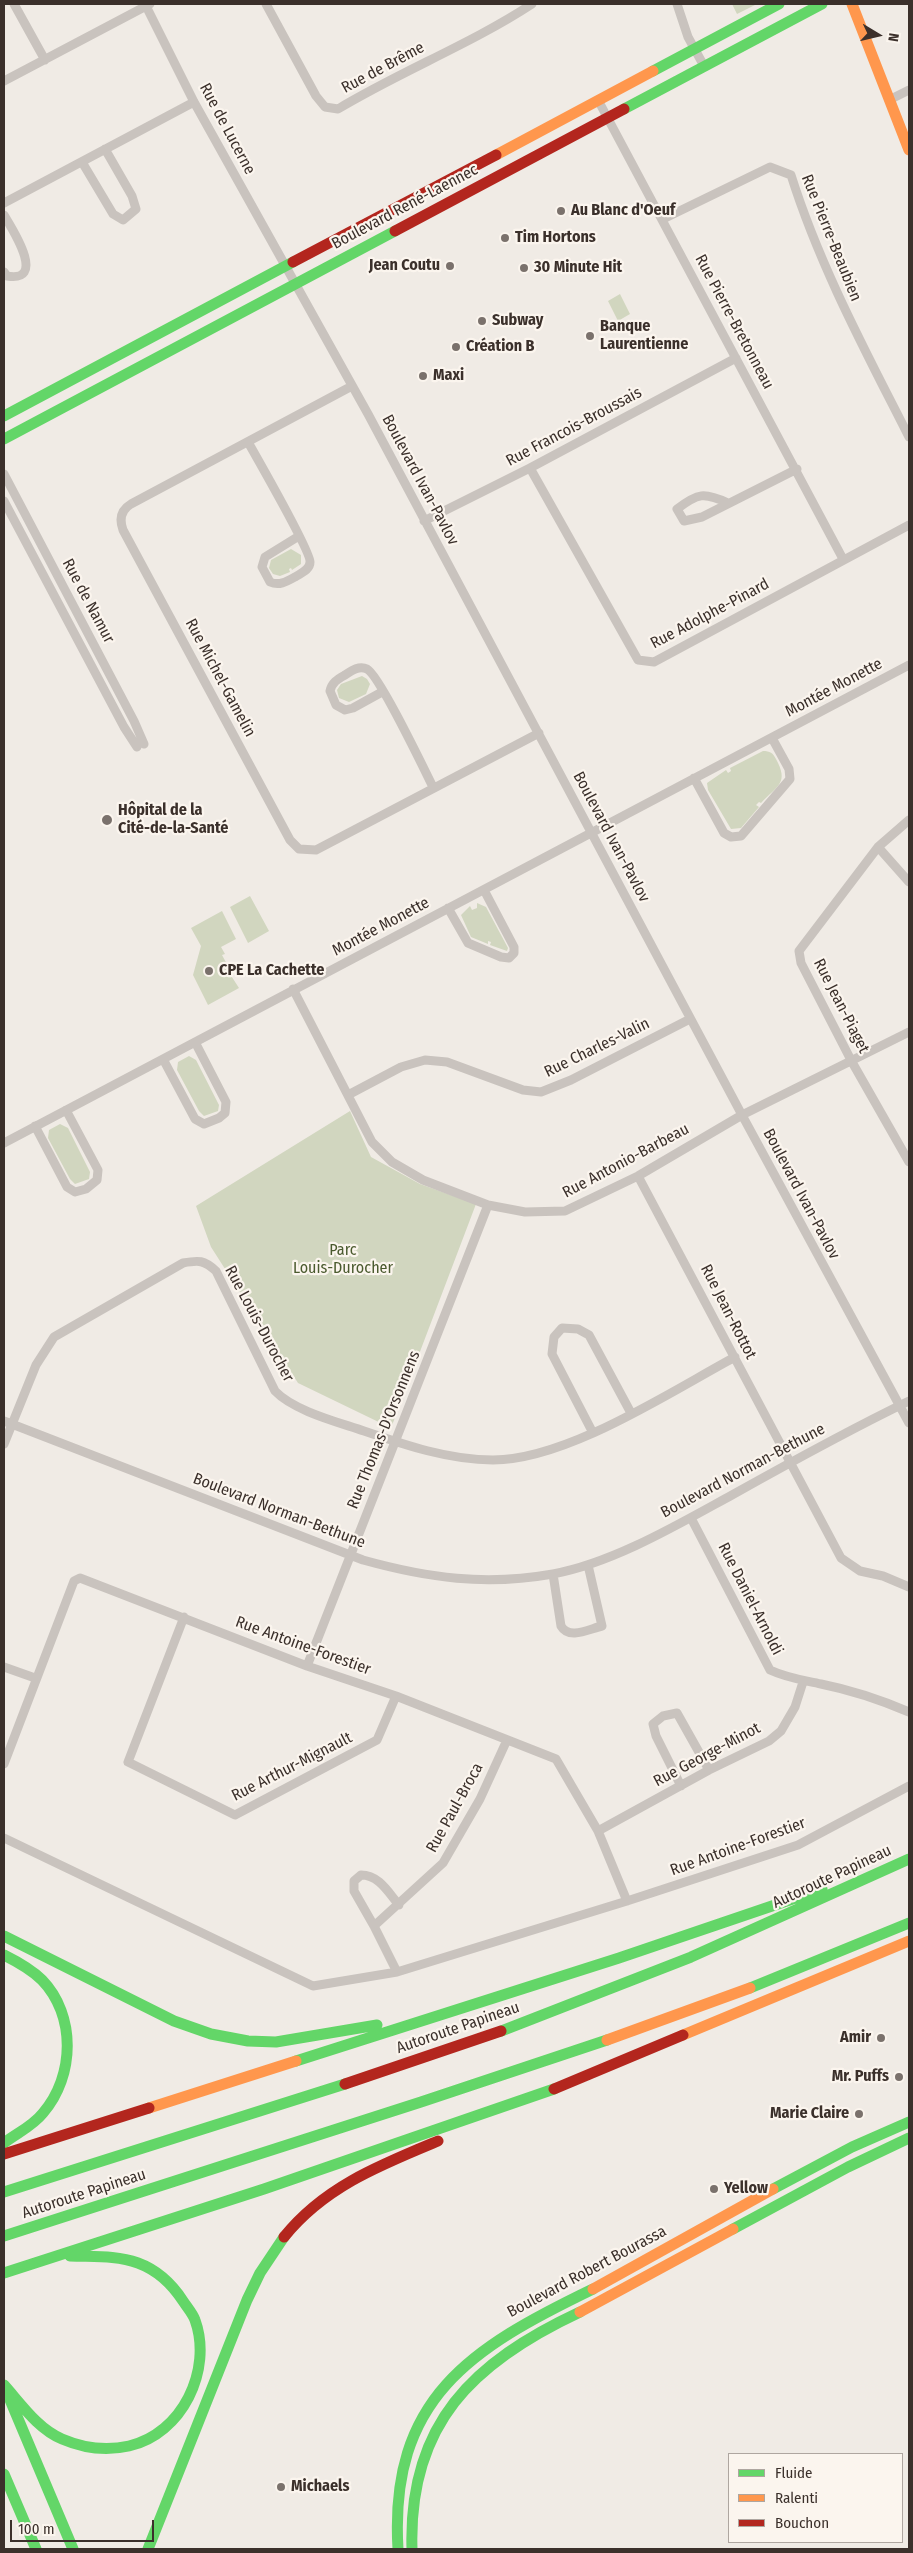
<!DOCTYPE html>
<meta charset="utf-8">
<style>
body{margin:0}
#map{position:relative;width:913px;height:2553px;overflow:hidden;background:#f0ebe5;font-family:"Fira Sans Condensed",sans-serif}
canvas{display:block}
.frame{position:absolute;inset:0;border:5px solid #3b302b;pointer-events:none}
.legend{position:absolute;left:728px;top:2453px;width:175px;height:90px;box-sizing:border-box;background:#fbf5ee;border:1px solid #aea6a0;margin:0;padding:6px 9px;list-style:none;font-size:15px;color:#3b302b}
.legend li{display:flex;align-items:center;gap:10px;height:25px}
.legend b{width:25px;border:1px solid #aea6a0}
.north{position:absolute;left:853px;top:10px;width:50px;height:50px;-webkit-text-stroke:4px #fbf5ee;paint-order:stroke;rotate:99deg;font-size:14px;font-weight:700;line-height:20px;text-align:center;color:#3b302b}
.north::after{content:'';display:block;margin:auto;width:18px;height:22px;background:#3b302b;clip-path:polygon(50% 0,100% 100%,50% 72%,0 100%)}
.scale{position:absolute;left:10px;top:2520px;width:144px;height:22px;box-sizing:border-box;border:2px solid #3b302b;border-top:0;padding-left:6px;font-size:15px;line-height:18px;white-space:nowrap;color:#3b302b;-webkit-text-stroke:4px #fbf5ee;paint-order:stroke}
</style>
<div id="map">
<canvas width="913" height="2553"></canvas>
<div class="frame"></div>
<ul class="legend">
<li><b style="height:6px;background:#63d668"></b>Fluide</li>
<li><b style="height:6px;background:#ff974d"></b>Ralenti</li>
<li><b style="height:6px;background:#b3261e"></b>Bouchon</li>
</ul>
<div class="north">N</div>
<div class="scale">100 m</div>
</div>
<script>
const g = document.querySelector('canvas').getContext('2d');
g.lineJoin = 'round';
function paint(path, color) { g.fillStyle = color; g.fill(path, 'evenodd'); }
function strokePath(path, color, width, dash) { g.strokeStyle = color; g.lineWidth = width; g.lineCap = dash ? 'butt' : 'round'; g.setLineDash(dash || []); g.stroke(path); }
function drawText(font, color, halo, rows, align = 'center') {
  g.font = font + ' "Fira Sans Condensed",sans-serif'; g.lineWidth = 4.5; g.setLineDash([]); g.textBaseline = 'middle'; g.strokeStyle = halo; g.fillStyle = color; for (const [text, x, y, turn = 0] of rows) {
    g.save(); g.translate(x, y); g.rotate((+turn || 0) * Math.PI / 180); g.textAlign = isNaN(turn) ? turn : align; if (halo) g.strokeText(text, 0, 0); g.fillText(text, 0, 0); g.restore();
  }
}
const green = new Path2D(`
 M 732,4 L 757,4 L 737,14 Z
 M 620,294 L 630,314 L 618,321 L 608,301 Z
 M 291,549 L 301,555 L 301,564 L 292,570 L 291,568 L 289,569 L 290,572 L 280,576 L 273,574 L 269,568 L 271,560 Z
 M 362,676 L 367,679 L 370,684 L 366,694 L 349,702 L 339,698 L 337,690 L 341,684 Z
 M 763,751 C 770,751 773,753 776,759 C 789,783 778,785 761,803 L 759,802 L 756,805 L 759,807 L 741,828 L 731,829 L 708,790 L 707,783 L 726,770 L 728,773 L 731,771 L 730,768 Z
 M 250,896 L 269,931 L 248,943 L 230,907 Z
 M 477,903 L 486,907 L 508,948 L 507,951 L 490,945 L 491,942 L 488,941 L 488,944 L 471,937 L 461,915 L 470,906 L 472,910 L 477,908 Z
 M 222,911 L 236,939 L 221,947 L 225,954 L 222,955 L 229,968 L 228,971 L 239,988 L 208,1005 L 193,975 L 201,946 L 191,928 Z
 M 189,1056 L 196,1060 L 219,1105 L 218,1111 L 204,1116 L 199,1111 L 177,1070 L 178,1062 Z
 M 350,1111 L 371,1157 L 420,1184 L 476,1204 L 391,1428 L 298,1383 L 211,1247 L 196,1206 Z
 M 60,1124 L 68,1128 L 90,1172 L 89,1179 L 75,1184 L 70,1179 L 48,1138 L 49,1130 Z`);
const street = new Path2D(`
 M 14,4 L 45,60
 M 145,4 L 194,102 L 368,414 L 742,1115 L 909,1423
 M 266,4 L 316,96 L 325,107 L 338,109 C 401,71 471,44 532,4
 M 677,4 L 688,37 L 704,66
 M 4,81 L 150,4
 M 598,100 L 843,559
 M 889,100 L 909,90
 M 82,162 L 113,214 L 123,220 L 136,209 L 132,196 L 105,149
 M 4,203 L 194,102
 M 4,215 C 11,227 48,283 7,276 L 4,272
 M 663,219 L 770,167 L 791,175 C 820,267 866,352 909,437
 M 352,386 L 131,504 C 121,510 119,519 123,530 L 290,840 L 299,849 L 316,850 L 539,733
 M 248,442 C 257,458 311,552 310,562 C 310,570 301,573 295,577 C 286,582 279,586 270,582 L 262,567 L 265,557 L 299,536
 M 530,468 L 638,660 L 654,662 L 909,525
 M 4,474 L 134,721 L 144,744
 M 4,501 L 124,727 L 137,747
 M 728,503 C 704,492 698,493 677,509 L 684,521 L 702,517 L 797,469
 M 424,521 L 530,468 L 736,358
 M 382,692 L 353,708 L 345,710 L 336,705 L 330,691 C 332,682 338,679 345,675 C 351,671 359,665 367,669 C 379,675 424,769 433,787
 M 694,778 L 724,833 L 731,837 L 741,836 L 790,779 L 789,769 L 772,738
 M 909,820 L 878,847 L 799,951 L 801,963 L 852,1062 L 909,1162
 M 878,847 L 909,882
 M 448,908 L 468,943 L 501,957 L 509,958 L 514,953 L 514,947 L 484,890
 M 293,989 L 372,1142 L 392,1162 L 423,1180 L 488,1205 L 525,1212 L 565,1211 L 638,1176 L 742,1115 L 909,1032
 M 163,1059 L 195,1119 L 204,1124 L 219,1118 L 225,1113 L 226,1102 L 195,1042
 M 348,1095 L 401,1067 L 425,1060 L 447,1062 L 523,1090 L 541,1092 L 571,1080 L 690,1019
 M 35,1126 L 67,1187 L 75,1192 L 86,1189 L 97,1180 L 98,1170 L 66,1110
 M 4,1143 L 909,665
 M 638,1176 L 841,1558 L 860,1571 L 883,1576 L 909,1587
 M 4,1421 L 363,1560 C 428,1578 485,1586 553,1574 C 613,1563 679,1524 732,1495 C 791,1462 849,1430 909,1401
 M 593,1433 L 552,1354 L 554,1337 L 562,1328 L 578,1329 L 589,1335 L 631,1413
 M 4,1444 L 36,1365 L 54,1337 L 183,1263 C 199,1260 204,1260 216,1271 L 275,1391 C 294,1411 338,1422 364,1431 C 405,1445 449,1460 493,1460 C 567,1460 670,1392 735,1357
 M 691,1518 L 770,1670 C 787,1678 803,1680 821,1684 C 851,1690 881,1700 909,1712
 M 553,1574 L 561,1626 C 569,1640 589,1629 602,1626 L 588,1565
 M 184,1617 L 128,1762 L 235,1815 L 377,1740 L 396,1696
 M 307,1666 L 488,1205
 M 4,1667 L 35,1678
 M 4,1764 L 74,1581 L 80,1578 L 307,1666 L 396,1696 L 556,1759 L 598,1831 L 627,1901
 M 681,1786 L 656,1736 L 653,1724 L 663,1716 L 677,1713 L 709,1770
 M 598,1831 L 709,1770 L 769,1741 L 781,1731 L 795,1707 L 803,1682
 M 4,1838 L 313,1986 L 397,1972 L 627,1901 L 798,1845 L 909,1786
 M 374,1926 L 354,1891 L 354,1881 L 361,1875 C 379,1875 388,1892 399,1905
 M 397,1972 L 374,1926 L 443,1863 L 480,1799 L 507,1740`);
const fast = new Path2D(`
 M 653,71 L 779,4
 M 624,109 L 822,4
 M 4,416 L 293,262
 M 4,439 L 395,231
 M 4,1936 L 174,2021 L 211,2034 L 248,2041 L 276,2042 L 377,2025
 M 4,1955 C 18,1962 31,1969 42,1980 C 76,2015 75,2076 43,2113 C 33,2126 17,2133 4,2143
 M 750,1988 L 909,1923
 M 501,2031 L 691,1957 L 909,1859
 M 296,2061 L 619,1958 L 822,1889
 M 773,2189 L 852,2147 L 909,2122
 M 4,2192 L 345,2084
 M 733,2229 L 848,2167 L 909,2138
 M 4,2236 L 421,2102 L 607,2040
 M 4,2273 L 264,2189 L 554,2089
 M 4,2385 C 21,2404 38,2429 62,2439 C 83,2448 107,2451 129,2446 C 182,2434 213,2370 195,2320 C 193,2314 187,2307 183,2301 C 172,2284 157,2270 138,2263 C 116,2255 93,2257 70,2256
 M 8,2395 L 73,2549
 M 4,2474 L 36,2549
 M 148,2549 L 247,2300 L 260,2273 L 284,2237
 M 398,2549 C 389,2398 471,2348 593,2289
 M 412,2549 C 408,2424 473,2362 580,2312`);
const slow = new Path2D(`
 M 852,4 L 909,150
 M 496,155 L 653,71
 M 683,2035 L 909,1941
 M 607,2040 L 750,1988
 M 149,2108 L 296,2061
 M 593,2289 L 773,2189
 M 580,2312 L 733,2229`);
const jam = new Path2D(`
 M 395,231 L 624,109
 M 293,262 L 496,155
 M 345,2084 L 501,2031
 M 554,2089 L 683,2035
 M 4,2154 L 149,2108
 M 284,2237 C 324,2187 380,2165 438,2141`);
const markers = [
 [561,211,5,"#7a716c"],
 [505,238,5,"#7a716c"],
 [450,266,5,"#7a716c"],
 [524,268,5,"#7a716c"],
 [482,321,5,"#7a716c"],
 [590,336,5,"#7a716c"],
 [456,347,5,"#7a716c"],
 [423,376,5,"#7a716c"],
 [107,820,6,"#7a716c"],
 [209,971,5,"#7a716c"],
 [881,2038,5,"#7a716c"],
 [899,2077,5,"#7a716c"],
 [859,2114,5,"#7a716c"],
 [714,2189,5,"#7a716c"],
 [281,2487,5,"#7a716c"]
];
const streetNames = [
 ["Rue de Brême",383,68,-28],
 ["Rue de Lucerne",227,129,62],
 ["Boulevard René-Laennec",405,207,-28],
 ["Rue Pierre-Beaubien",831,238,68],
 ["Rue Pierre-Bretonneau",734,322,62],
 ["Rue Francois-Broussais",574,427,-28],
 ["Boulevard Ivan-Pavlov",420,480,62],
 ["Rue de Namur",88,601,62],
 ["Rue Adolphe-Pinard",710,614,-28],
 ["Rue Michel-Gamelin",220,678,62],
 ["Montée Monette",834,688,-28],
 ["Boulevard Ivan-Pavlov",611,837,62],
 ["Montée Monette",381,927,-28],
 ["Rue Jean-Piaget",841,1006,63],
 ["Rue Charles-Valin",597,1048,-26],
 ["Rue Antonio-Barbeau",626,1161,-28],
 ["Boulevard Ivan-Pavlov",801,1194,62],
 ["Rue Jean-Rottot",728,1312,63],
 ["Rue Louis-Durocher",259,1324,62],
 ["Rue Thomas-D'Orsonnens",384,1430,-68],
 ["Boulevard Norman-Bethune",743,1471,-28],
 ["Boulevard Norman-Bethune",279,1511,21],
 ["Rue Daniel-Arnoldi",750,1599,63],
 ["Rue Antoine-Forestier",303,1646,20],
 ["Rue George-Minot",707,1755,-28],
 ["Rue Arthur-Mignault",292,1767,-27],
 ["Rue Paul-Broca",455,1808,-61],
 ["Rue Antoine-Forestier",738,1847,-20],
 ["Autoroute Papineau",832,1877,-25],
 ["Autoroute Papineau",458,2028,-19],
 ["Autoroute Papineau",84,2194,-18],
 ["Boulevard Robert Bourassa",587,2272,-28]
];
const poiNames = [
 ["Au Blanc d'Oeuf",571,211],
 ["Tim Hortons",515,238],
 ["Jean Coutu",440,266,"right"],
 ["30 Minute Hit",534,268],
 ["Subway",492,321],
 ["Banque",600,327],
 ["Laurentienne",600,345],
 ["Création B",466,347],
 ["Maxi",433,376],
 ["Hôpital de la",118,811],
 ["Cité-de-la-Santé",118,829],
 ["CPE La Cachette",219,971],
 ["Amir",871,2038,"right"],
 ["Mr. Puffs",889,2077,"right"],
 ["Marie Claire",849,2114,"right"],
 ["Yellow",724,2189],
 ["Michaels",291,2487]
];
const parkNames = [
 ["Parc",343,1251],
 ["Louis-Durocher",343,1269]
];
paint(green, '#d1d6bf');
strokePath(street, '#c9c3be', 9);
strokePath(fast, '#63d668', 11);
strokePath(slow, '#ff974d', 11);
strokePath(jam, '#b3261e', 11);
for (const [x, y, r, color] of markers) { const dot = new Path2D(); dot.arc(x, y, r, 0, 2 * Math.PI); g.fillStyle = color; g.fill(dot); strokePath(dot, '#fbf5ee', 2); }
drawText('16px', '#3b302b', '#fbf5ee', streetNames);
drawText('bold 16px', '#3b302b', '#fbf5ee', poiNames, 'left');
drawText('16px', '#4a5a2e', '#fbf5ee', parkNames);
</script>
